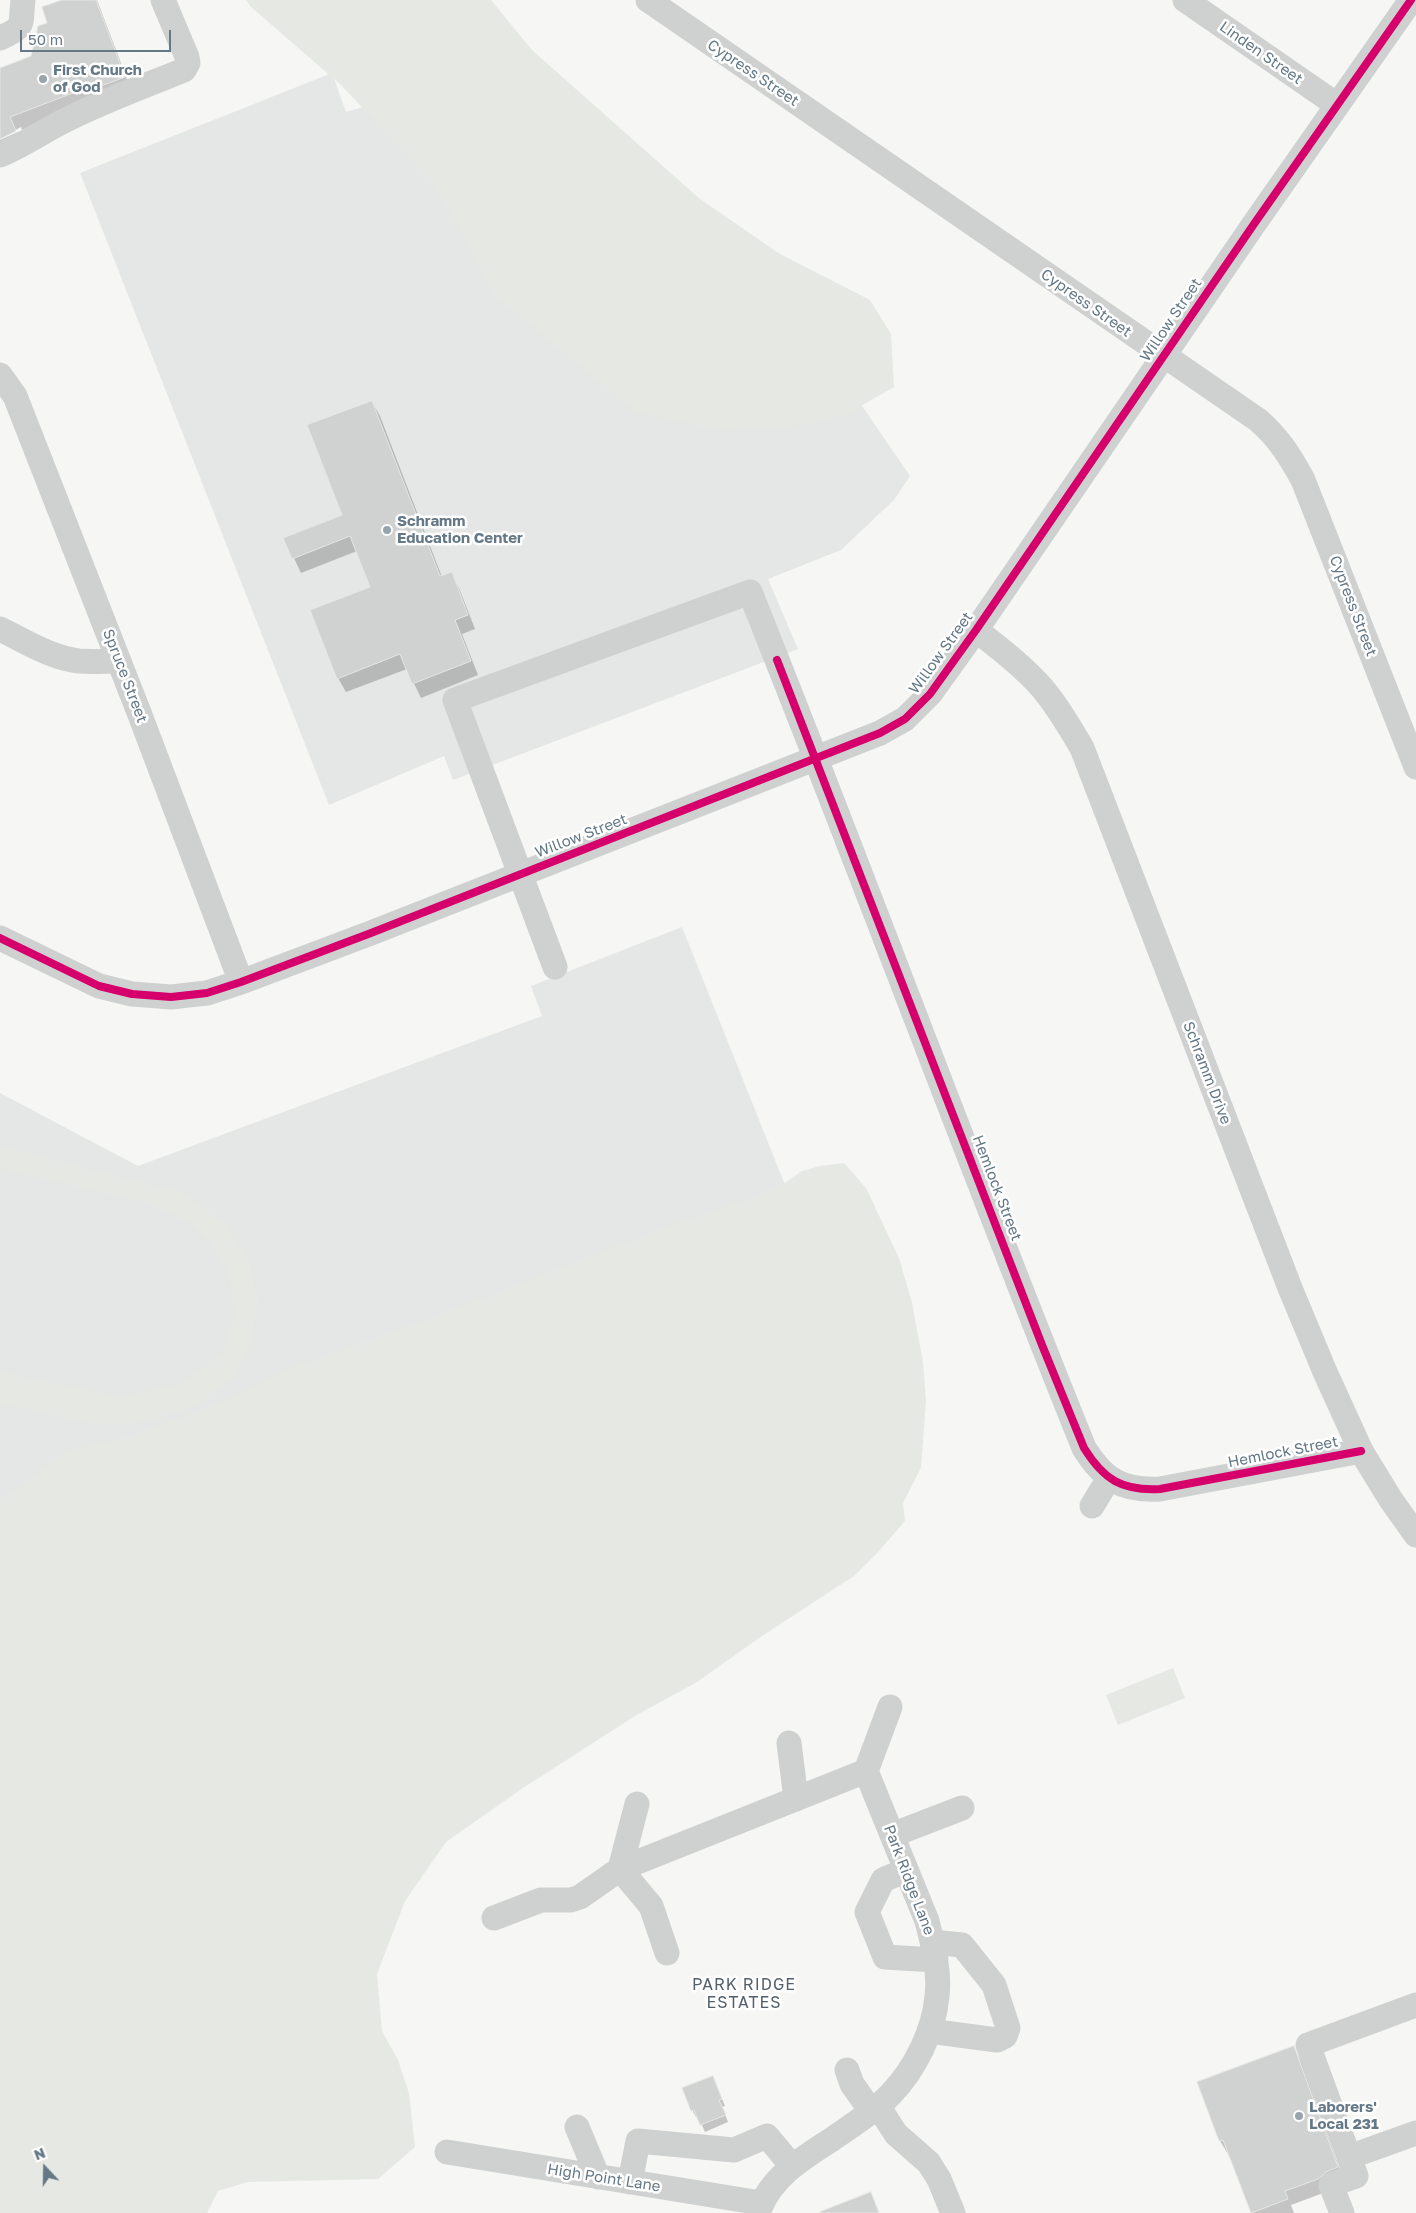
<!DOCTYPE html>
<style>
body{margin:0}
#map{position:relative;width:1416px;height:2213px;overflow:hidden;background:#f6f6f5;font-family:"Golos Text",sans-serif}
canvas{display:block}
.north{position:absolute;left:20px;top:2143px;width:50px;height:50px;-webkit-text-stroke:4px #fff;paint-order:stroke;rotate:339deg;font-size:14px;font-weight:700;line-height:20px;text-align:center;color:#647886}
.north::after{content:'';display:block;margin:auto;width:18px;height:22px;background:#647886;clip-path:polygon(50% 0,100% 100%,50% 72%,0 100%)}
.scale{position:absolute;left:20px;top:30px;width:151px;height:22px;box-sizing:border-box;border:2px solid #647886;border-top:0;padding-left:6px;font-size:15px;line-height:18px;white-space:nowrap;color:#647886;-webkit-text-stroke:4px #fff;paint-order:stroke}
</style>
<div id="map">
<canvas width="1416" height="2213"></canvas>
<div class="north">N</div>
<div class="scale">50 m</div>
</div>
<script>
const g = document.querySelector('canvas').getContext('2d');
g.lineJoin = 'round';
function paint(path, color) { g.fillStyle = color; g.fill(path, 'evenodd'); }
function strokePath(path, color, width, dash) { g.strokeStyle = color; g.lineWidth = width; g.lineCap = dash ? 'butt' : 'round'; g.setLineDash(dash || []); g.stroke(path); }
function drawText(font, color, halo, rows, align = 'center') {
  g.font = font + ' "Golos Text",sans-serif'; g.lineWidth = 5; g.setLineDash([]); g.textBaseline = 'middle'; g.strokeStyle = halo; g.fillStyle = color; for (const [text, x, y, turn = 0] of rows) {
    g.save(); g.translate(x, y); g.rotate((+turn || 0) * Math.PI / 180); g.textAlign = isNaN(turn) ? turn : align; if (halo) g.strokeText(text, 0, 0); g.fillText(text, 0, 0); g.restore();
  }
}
const built = new Path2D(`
 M 491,70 L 772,274 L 910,476 L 894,500 L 841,550 L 768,579 L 798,649 L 453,780 L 444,756 L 329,805 L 80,173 L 332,73 L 346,112 Z
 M 682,927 L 799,1220 L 0,1527 L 0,1093 L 138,1166 L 542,1016 L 531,986 Z`);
const green = new Path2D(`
 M 246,0 L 491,0 L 532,50 L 700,199 L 780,254 L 870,300 L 891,334 L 894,387 L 847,414 L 804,425 L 715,429 L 636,412 L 496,296 L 435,185 L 341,85 L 251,7 Z
 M 0,1146 L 185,1193 L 226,1226 L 248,1259 L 258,1297 L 250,1345 L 235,1376 L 198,1404 L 146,1422 L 97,1425 L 0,1403 L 0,1372 L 121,1397 L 185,1383 L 222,1352 L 236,1316 L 228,1270 L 210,1243 L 191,1223 L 148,1203 L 0,1168 Z
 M 844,1163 L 866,1188 L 899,1258 L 912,1303 L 923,1362 L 926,1401 L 921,1468 L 903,1503 L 905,1521 L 879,1551 L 854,1576 L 762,1636 L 697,1682 L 635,1716 L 523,1788 L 446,1842 L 405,1901 L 377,1974 L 382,2031 L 398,2060 L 409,2093 L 415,2147 L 378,2179 L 248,2182 L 218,2191 L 207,2213 L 0,2213 L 0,1499 L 8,1496 L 67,1451 L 130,1437 L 228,1399 L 294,1367 L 427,1320 L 669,1226 L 753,1197 L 786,1182 L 802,1171 L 820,1166 Z
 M 1173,1668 L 1185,1698 L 1118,1725 L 1106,1695 Z`);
const shadow = new Path2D(`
 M 65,0 L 97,0 L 132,92 L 87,105 L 22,130 L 21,127 L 0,138 L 0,69 L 32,57 L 49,23 Z
 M 18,132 L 23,146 L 0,150 L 0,140 Z
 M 372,402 L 380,416 L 442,577 L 451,574 L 459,588 L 475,629 L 462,634 L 478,675 L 421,698 L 407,669 L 346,692 L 338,678 L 372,588 L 357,551 L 301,573 L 285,539 L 344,516 Z
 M 1293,2047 L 1301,2061 L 1344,2181 L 1326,2192 L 1291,2205 L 1294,2213 L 1252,2213 L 1230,2154 L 1228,2154 L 1220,2141 L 1198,2083 Z
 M 716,2084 L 725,2106 L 722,2107 L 728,2122 L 705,2132 L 698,2116 L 696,2117 L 692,2110 Z`);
const building = new Path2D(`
 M 62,0 L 96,0 L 125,77 L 79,94 L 78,91 L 10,117 L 16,131 L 0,139 L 0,68 L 31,56 L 38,26 L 47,23 L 42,7 Z
 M 372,401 L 440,576 L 452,572 L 468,615 L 455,620 L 471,661 L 412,684 L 400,654 L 337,679 L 310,610 L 370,587 L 350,536 L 292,559 L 283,538 L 342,515 L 307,425 Z
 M 1294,2046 L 1338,2167 L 1326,2172 L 1318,2179 L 1285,2191 L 1288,2199 L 1251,2213 L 1223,2140 L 1219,2141 L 1197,2082 Z
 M 713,2076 L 722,2099 L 719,2100 L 726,2115 L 700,2125 L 694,2110 L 691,2111 L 682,2088 Z
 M 871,2192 L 879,2213 L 820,2213 L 820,2212 Z`);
const minor = new Path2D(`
 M 648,0 L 1258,420 C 1278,437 1290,456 1303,480 L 1416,767
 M 1185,0 L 1337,105
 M 0,38 C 26,27 20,25 23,0
 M 0,155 C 24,145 45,130 68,119 C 106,100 145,86 184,70 L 188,63 L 187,57 L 163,0
 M 0,375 L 15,396 L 140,715 L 241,982
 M 0,629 C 25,641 51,658 79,661 C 92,662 105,661 118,661
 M 976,630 C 999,648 1024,667 1043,689 C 1059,708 1070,728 1082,748 L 1290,1288 L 1325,1372 L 1361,1451 L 1391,1500 L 1416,1535
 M 0,938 L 99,986 L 132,994 L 171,997 L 207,993 L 241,982 L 371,933 L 880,733 L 905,719 L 930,694 L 976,630 L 1254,224 L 1411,0
 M 555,967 L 455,700 L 750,592 C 864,876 969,1164 1084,1448 C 1104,1480 1122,1491 1160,1489 L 1361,1451
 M 1092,1506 L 1109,1478
 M 789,1743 L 796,1799
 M 866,1771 L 890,1707
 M 892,1835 L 962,1808
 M 620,1869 L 651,1906 L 667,1953
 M 620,1869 L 637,1804
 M 906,1870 L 883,1880 L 867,1912 L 885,1957 L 936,1960
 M 494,1918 L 541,1900 L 571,1900 L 580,1897 L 620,1869 L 866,1771 L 927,1921 C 933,1945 940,1971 937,1996 C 934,2031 915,2069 891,2094 C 874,2112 851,2126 831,2140 C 801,2159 770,2178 758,2213
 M 929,2031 L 997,2040 L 1005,2036 L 1008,2028 L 994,1985 L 962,1945 L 932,1942
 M 847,2070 L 852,2084 L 871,2111
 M 878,2106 L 896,2134 L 929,2163 L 939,2179 L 953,2213
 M 577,2127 L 598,2177
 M 447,2152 L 761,2203
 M 1349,2157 L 1416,2133
 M 630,2182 L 638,2141 L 734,2150 L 767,2136 L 792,2166
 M 1342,2213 L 1331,2185 L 1356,2176 L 1308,2045 L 1416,2005`);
const cycleway = new Path2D(`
 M 777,660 L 1042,1345 L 1084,1448 C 1104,1480 1122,1491 1160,1489 L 1361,1451
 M 0,938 L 99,986 L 132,994 L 171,997 L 207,993 L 241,982 L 371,933 L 880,733 L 905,719 L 930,694 L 976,630 L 1254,224 L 1411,0`);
const markers = [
 [43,79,5,"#97a4ad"],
 [387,530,5,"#97a4ad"],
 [1299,2116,5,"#97a4ad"]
];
const streetNames = [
 ["Linden Street",1261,53,35],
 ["Cypress Street",753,73,34],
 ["Cypress Street",1086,303,35],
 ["Willow Street",1171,320,-56],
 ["Cypress Street",1353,606,69],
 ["Willow Street",941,653,-54],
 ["Spruce Street",125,676,69],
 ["Willow Street",581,836,-21],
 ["Schramm Drive",1207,1073,69],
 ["Hemlock Street",997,1188,69],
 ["Hemlock Street",1283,1452,-11],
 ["Park Ridge Lane",909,1880,69],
 ["High Point Lane",604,2178,9]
];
const poiNames = [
 ["First Church",53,70],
 ["of God",53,87],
 ["Schramm",397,521],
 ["Education Center",397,538],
 ["Laborers'",1309,2107],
 ["Local 231",1309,2124]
];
const neighbourhoodNames = [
 ["PARK RIDGE",744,1985],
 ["ESTATES",744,2003]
];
paint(built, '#e5e6e6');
paint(green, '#e6e9e3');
paint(shadow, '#0003');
paint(building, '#d0d1d1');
strokePath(building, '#e6e6e4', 1);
strokePath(minor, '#cfd1d1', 25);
strokePath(cycleway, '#d6006c', 8);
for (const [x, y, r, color] of markers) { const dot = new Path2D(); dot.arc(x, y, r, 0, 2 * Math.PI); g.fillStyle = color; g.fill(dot); strokePath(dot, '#fff', 2); }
drawText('15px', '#647886', '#fff', streetNames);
drawText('bold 15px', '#647886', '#fff', poiNames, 'left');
g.letterSpacing = '1px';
drawText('16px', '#53606b', '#fff', neighbourhoodNames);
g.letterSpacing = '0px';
</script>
